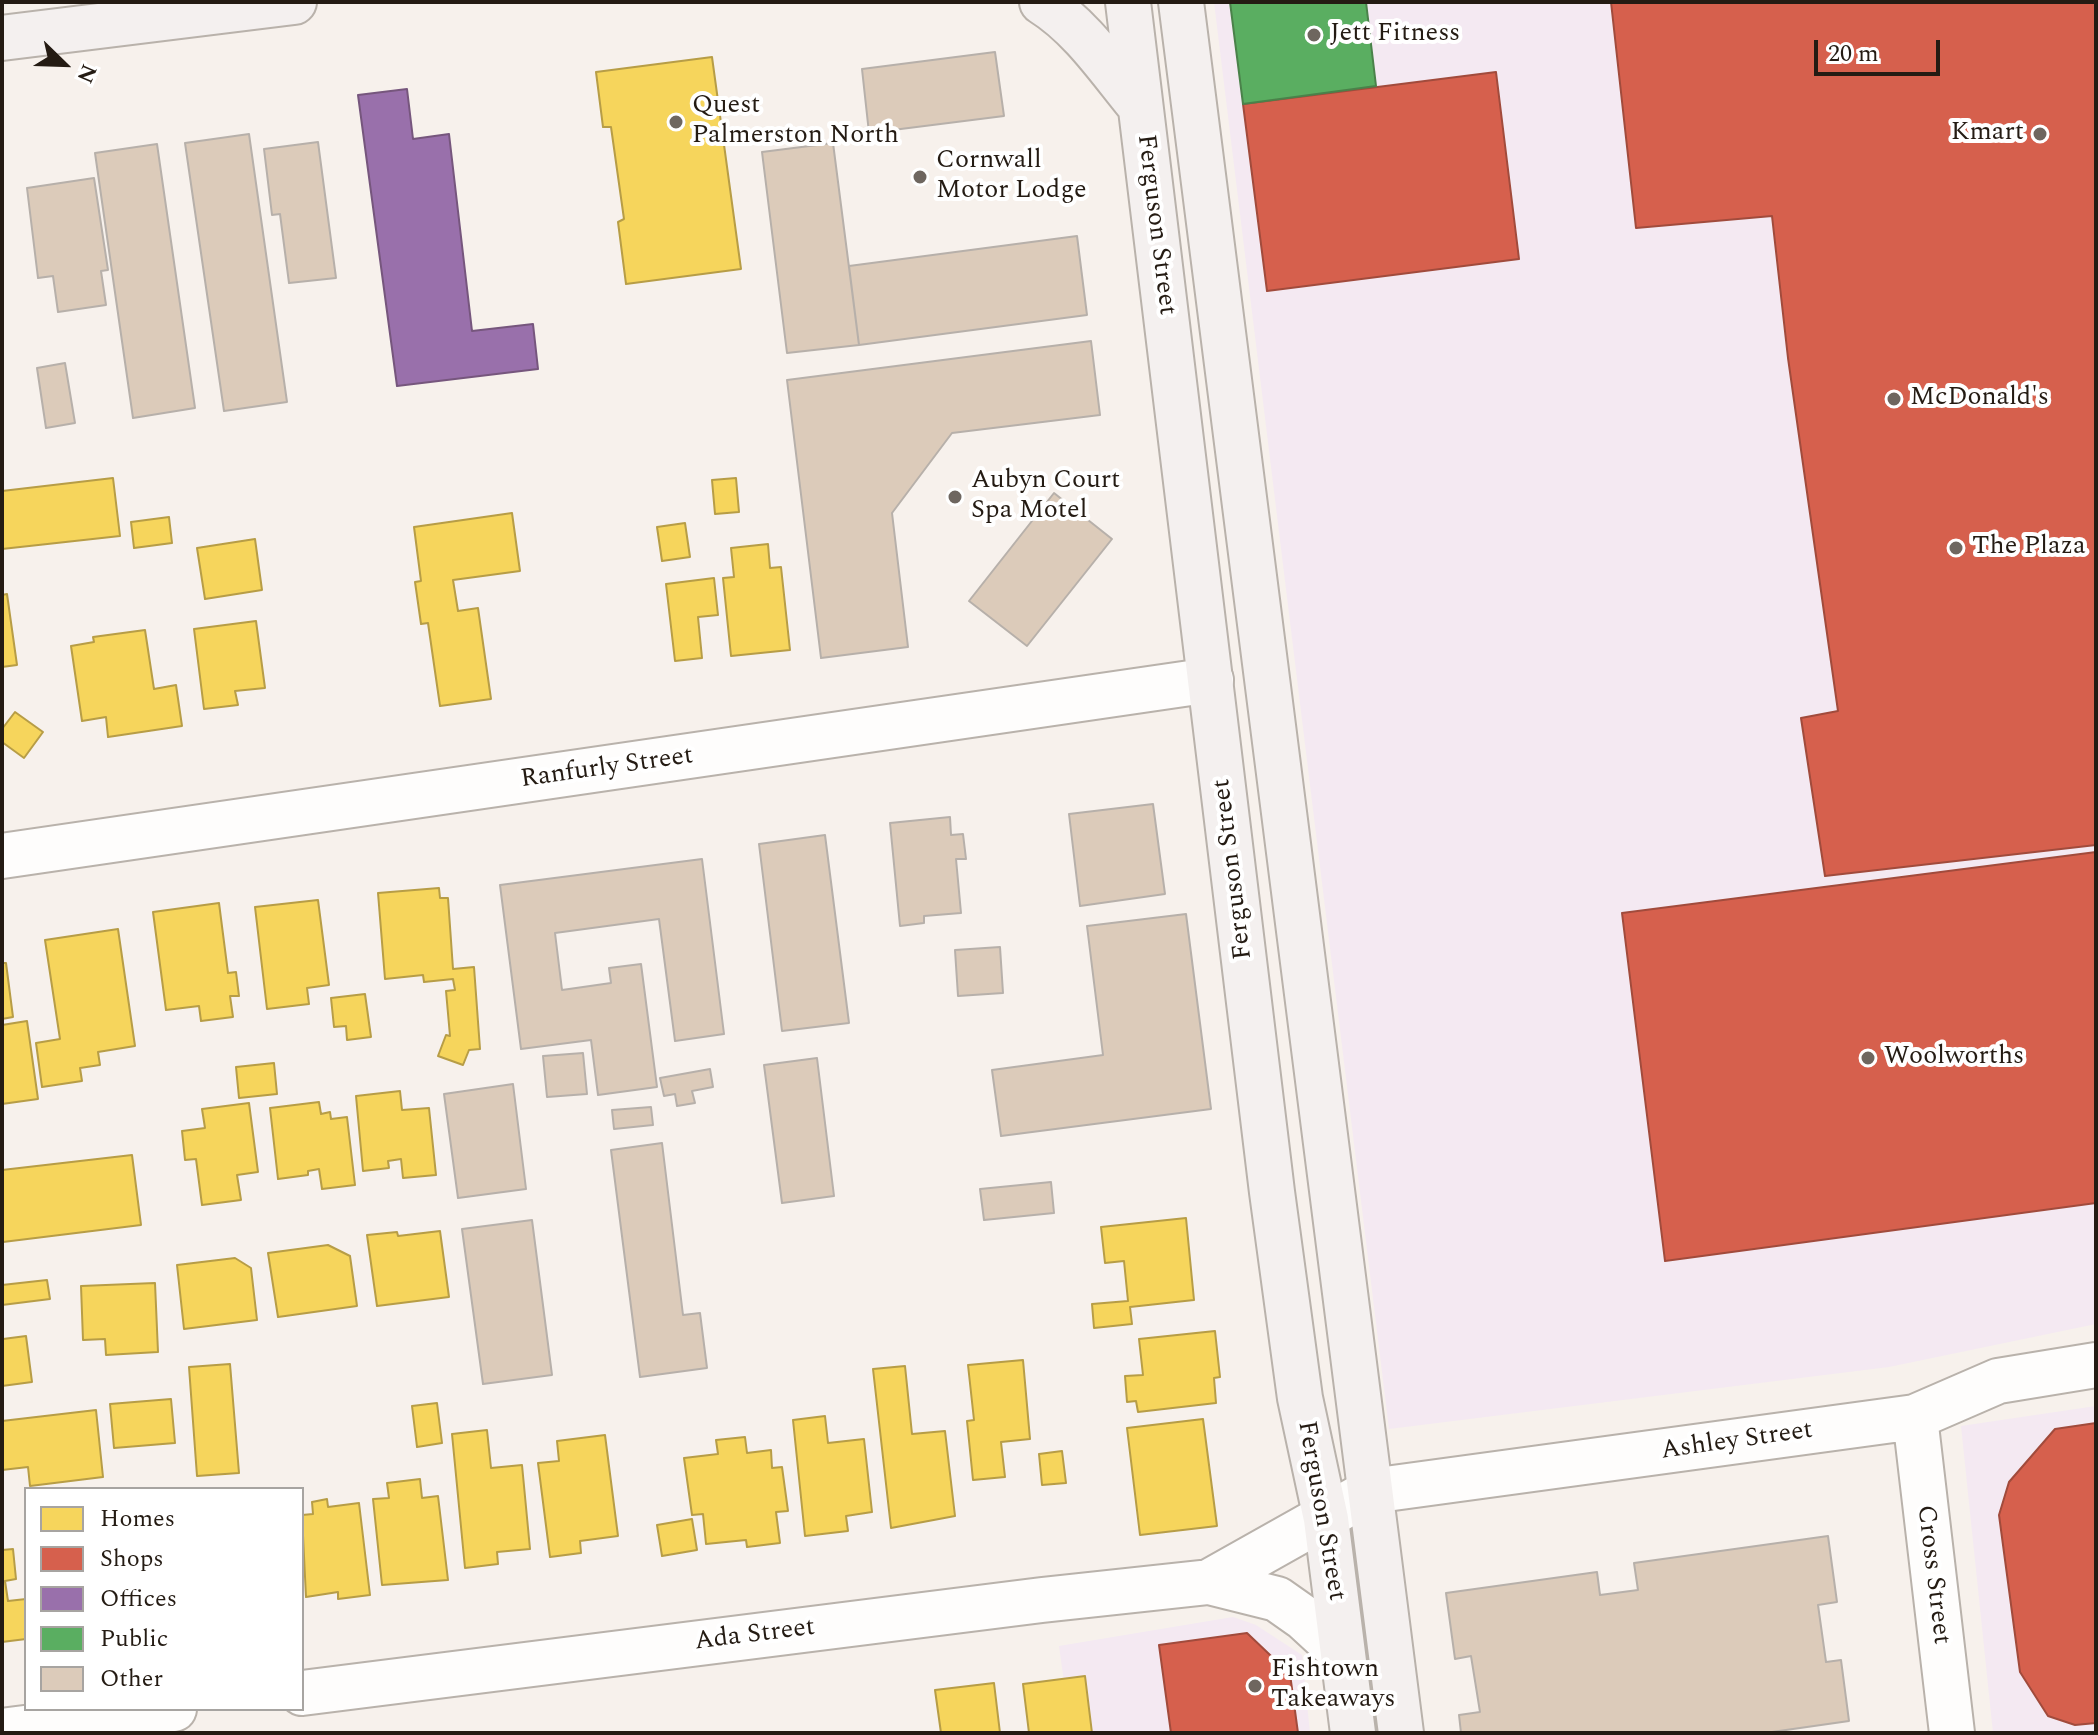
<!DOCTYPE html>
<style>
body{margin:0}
#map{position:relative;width:2098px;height:1735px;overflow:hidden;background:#f7f1ec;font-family:Spectral,serif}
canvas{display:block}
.frame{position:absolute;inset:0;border:4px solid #241b13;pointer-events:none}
.legend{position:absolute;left:24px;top:1487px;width:280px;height:224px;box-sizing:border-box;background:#fff;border:2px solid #a7a4a1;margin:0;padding:10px 14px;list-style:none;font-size:24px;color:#241b13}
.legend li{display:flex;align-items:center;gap:16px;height:40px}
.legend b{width:40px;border:2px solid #a7a4a1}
.north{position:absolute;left:24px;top:24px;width:80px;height:80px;-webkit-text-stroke:6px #fff;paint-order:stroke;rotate:113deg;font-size:22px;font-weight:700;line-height:32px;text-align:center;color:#241b13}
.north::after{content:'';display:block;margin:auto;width:28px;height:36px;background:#241b13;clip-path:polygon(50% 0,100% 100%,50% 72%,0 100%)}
.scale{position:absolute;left:1814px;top:40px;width:126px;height:36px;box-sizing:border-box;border:4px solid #241b13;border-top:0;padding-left:10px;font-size:24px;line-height:28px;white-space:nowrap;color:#241b13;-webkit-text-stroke:6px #fff;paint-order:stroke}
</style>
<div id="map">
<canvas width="2098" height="1735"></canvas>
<div class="frame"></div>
<ul class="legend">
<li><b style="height:22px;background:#f6d55c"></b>Homes</li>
<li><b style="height:22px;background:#d6604d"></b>Shops</li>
<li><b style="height:22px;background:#9970ab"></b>Offices</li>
<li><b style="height:22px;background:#5aae61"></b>Public</li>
<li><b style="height:22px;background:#dccbba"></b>Other</li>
</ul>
<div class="north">N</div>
<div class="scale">20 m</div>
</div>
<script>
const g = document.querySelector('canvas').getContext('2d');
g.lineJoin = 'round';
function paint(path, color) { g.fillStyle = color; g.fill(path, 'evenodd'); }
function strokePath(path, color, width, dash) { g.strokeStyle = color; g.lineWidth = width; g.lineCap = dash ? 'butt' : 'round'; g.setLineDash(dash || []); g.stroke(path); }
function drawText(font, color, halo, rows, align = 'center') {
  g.font = font + ' Spectral,serif'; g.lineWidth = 8; g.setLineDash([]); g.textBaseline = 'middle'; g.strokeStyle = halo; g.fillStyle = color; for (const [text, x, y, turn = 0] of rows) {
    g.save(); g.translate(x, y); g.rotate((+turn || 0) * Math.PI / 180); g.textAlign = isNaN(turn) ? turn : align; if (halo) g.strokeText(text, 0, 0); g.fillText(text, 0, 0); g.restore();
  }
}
const commercial = new Path2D(`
 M 1214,2 L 2096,2 L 2096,1324 L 1889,1367 L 1389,1429 Z
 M 2096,1406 L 2096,1733 L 1993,1733 L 1961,1426 Z
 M 1233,1617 L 1256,1625 L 1302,1655 L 1310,1733 L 1071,1733 L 1059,1646 Z`);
const homes = new Path2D(`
 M 712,57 L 741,269 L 626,284 L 618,222 L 624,219 L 611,127 L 603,127 L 596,72 Z
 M 113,478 L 120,536 L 2,549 L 2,491 Z
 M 736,478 L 739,512 L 715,514 L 712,480 Z
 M 512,513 L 520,571 L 453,580 L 458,611 L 478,608 L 491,699 L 440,706 L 428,623 L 421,624 L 415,582 L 421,581 L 414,527 Z
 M 169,517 L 172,543 L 134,548 L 131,522 Z
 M 685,523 L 690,557 L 662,561 L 657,527 Z
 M 255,539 L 262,590 L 205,599 L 197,548 Z
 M 768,544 L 770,568 L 781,567 L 790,650 L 731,656 L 723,578 L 734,577 L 731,548 Z
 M 714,578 L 718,615 L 698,617 L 702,658 L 675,661 L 666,584 Z
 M 7,594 L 17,665 L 2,667 L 2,595 Z
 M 256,621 L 265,688 L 235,691 L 238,705 L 204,709 L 194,629 Z
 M 145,630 L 154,689 L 176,685 L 182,726 L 108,737 L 106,717 L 82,721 L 71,646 L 94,642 L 93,637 Z
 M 15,712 L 43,732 L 24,758 L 2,742 L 2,729 Z
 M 439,888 L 440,898 L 448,898 L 453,969 L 474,967 L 480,1049 L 469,1050 L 463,1065 L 438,1056 L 446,1035 L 450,1036 L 446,991 L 455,990 L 453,979 L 424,982 L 423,975 L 385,979 L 378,893 Z
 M 318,900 L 329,985 L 307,988 L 309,1004 L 267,1009 L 255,907 Z
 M 219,903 L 228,973 L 236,972 L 239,996 L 230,996 L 233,1017 L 201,1021 L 199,1006 L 166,1010 L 153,912 Z
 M 118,929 L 135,1046 L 98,1052 L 100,1065 L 80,1068 L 82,1081 L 42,1087 L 36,1043 L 60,1039 L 45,940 Z
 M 2,963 L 6,963 L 13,1017 L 2,1019 Z
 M 365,994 L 371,1037 L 347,1040 L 346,1026 L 334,1027 L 331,998 Z
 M 27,1021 L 38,1099 L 2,1104 L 2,1025 Z
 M 274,1063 L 277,1094 L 239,1098 L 236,1067 Z
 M 400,1091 L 402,1110 L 429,1108 L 436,1175 L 403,1178 L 401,1159 L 388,1161 L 389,1168 L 363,1171 L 356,1096 Z
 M 319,1102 L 321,1114 L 330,1112 L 331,1119 L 347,1117 L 355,1185 L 322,1189 L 319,1169 L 308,1171 L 308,1175 L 278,1179 L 270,1108 Z
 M 249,1103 L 258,1172 L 237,1175 L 241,1200 L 202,1205 L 196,1159 L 185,1160 L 182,1131 L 205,1128 L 202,1109 Z
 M 132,1155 L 141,1225 L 3,1242 L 2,1170 Z
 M 1186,1218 L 1194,1300 L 1130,1307 L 1132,1324 L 1094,1328 L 1092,1304 L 1128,1301 L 1124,1261 L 1105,1263 L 1101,1227 Z
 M 440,1231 L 449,1297 L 377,1306 L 367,1235 L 397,1232 L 398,1236 Z
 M 328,1245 L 350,1256 L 357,1306 L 278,1317 L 268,1253 Z
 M 235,1258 L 251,1268 L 257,1320 L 184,1329 L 177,1265 Z
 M 47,1280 L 50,1299 L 2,1305 L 2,1285 Z
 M 155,1283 L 158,1352 L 106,1355 L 105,1339 L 83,1340 L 81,1286 Z
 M 2,1331 L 3,1339 L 26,1336 L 32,1382 L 2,1386 Z
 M 1215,1331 L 1220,1377 L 1214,1378 L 1216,1403 L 1138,1412 L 1136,1401 L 1127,1402 L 1125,1376 L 1143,1375 L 1139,1339 Z
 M 1023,1360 L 1030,1439 L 1001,1442 L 1005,1477 L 973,1480 L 967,1421 L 974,1420 L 968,1365 Z
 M 230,1364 L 239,1473 L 197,1476 L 189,1367 Z
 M 905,1366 L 912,1434 L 945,1431 L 955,1516 L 891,1528 L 873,1369 Z
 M 171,1399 L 175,1443 L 114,1448 L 110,1404 Z
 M 437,1403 L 442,1443 L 417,1447 L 412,1406 Z
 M 96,1410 L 103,1477 L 30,1486 L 28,1467 L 2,1470 L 2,1421 Z
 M 825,1416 L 828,1443 L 864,1439 L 872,1512 L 846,1516 L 848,1531 L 805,1536 L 793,1420 Z
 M 1203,1419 L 1217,1526 L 1140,1535 L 1127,1428 Z
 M 487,1430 L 491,1468 L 522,1465 L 530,1549 L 497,1552 L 498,1564 L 465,1568 L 452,1434 Z
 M 605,1435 L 618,1536 L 580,1541 L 581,1553 L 550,1557 L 538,1463 L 559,1461 L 557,1441 Z
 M 745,1437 L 747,1453 L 771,1450 L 772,1468 L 782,1467 L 788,1511 L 776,1512 L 780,1543 L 747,1547 L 746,1540 L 706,1544 L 703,1514 L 692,1515 L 684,1458 L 718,1454 L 716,1440 Z
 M 1062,1451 L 1066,1483 L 1042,1485 L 1039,1454 Z
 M 420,1479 L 422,1498 L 438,1496 L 448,1580 L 382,1585 L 373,1499 L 389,1498 L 387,1483 Z
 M 327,1499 L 328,1507 L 359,1503 L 370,1595 L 338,1599 L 338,1592 L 306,1597 L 302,1515 L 313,1514 L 312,1502 Z
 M 692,1519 L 697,1550 L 662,1556 L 657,1525 Z
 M 13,1549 L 16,1579 L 5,1581 L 8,1601 L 26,1599 L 26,1639 L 2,1642 L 2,1550 Z
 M 1085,1676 L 1092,1733 L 1029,1733 L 1023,1684 Z
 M 994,1683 L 1000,1733 L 941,1733 L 935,1690 Z`);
const shops = new Path2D(`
 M 1611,2 L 2096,2 L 2096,845 L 1825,876 L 1801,718 L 1838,711 L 1788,358 L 1772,216 L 1636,228 Z
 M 1496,72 L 1519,259 L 1267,291 L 1243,104 Z
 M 2096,852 L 2096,1203 L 1665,1261 L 1622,913 Z
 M 2096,1423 L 2096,1723 L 2075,1725 L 2048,1716 L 2020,1672 L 1999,1515 L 2009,1482 L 2055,1429 Z
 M 1247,1633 L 1290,1674 L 1298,1733 L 1171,1733 L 1159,1645 Z`);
const offices = new Path2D(`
 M 407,89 L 413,139 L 449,134 L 472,331 L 533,324 L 538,369 L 397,386 L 358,95 Z`);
const public = new Path2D(`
 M 1230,2 L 1366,2 L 1376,86 L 1243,104 Z`);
const building = new Path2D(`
 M 995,52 L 1004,116 L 869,133 L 862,69 Z
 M 249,134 L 287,402 L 224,411 L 185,143 Z
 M 318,142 L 336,278 L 289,283 L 280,214 L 272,215 L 264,149 Z
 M 833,143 L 859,345 L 787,353 L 762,152 Z
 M 157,144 L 195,408 L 133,418 L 95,153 Z
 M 94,178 L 108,270 L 101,271 L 106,305 L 58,312 L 53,276 L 38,278 L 27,188 Z
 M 1077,236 L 1087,315 L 859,345 L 849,266 Z
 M 1091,341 L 1100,415 L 952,433 L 892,513 L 908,647 L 821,658 L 787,380 Z
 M 65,363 L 75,423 L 46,428 L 37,368 Z
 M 1054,493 L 1112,539 L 1027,646 L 969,601 Z
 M 1153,804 L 1165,894 L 1080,906 L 1069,814 Z
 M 950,817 L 951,835 L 963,834 L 966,859 L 956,859 L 961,913 L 924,916 L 924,923 L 900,926 L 890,823 Z
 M 825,835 L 849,1023 L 782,1031 L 759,844 Z
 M 702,859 L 724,1034 L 675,1041 L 659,919 L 555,933 L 562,990 L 611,983 L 609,968 L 641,964 L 657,1087 L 598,1095 L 591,1040 L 521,1049 L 500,885 Z
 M 1186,914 L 1211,1109 L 1001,1136 L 992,1070 L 1103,1055 L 1087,926 Z
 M 1000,947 L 1003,993 L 958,996 L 955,950 Z
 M 583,1053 L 587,1094 L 547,1097 L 543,1056 Z
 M 817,1058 L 834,1196 L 782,1203 L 764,1065 Z
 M 710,1069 L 713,1087 L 692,1091 L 695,1103 L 677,1106 L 675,1094 L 664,1096 L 660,1078 Z
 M 513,1084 L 526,1189 L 458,1198 L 444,1094 Z
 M 651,1107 L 653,1125 L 614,1129 L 612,1110 Z
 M 662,1143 L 683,1315 L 700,1313 L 707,1368 L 640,1377 L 611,1150 Z
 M 1051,1182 L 1054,1213 L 984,1220 L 980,1189 Z
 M 532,1220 L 552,1375 L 483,1384 L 462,1229 Z
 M 1828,1536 L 1837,1602 L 1818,1605 L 1826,1662 L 1841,1660 L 1849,1721 L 1765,1733 L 1461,1733 L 1459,1715 L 1480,1712 L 1471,1656 L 1455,1659 L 1446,1593 L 1597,1572 L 1600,1595 L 1638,1590 L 1634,1563 Z`);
const minor = new Path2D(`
 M 2,856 L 1211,680
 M 1915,1417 L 1952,1733
 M 1209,1582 L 1371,1491 L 1915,1417 L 1998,1381 L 2096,1365
 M 302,1693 L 1042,1600 L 1209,1582 L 1277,1599 L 1304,1618 L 1342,1653
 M 2,1731 L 174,1709`);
const secondary = new Path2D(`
 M 1042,2 C 1082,27 1110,70 1140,106
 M 1128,2 L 1272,1192 L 1300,1398 L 1326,1519 L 1353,1733
 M 1181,2 L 1401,1733
 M 2,38 L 294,2`);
const markers = [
 [1314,35,8,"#6e665f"],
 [676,122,8,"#6e665f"],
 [2040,134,8,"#6e665f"],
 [920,177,8,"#6e665f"],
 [1894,399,8,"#6e665f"],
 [955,497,8,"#6e665f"],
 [1956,548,8,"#6e665f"],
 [1868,1058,8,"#6e665f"],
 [1255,1686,8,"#6e665f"]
];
const poiNames = [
 ["Jett Fitness",1330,35],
 ["Quest",692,107],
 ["Palmerston North",692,137],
 ["Kmart",2024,134,"right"],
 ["Cornwall",936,162],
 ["Motor Lodge",936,192],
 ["McDonald's",1910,399],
 ["Aubyn Court",971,482],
 ["Spa Motel",971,512],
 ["The Plaza",1972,548],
 ["Woolworths",1884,1058],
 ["Fishtown",1271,1671],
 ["Takeaways",1271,1701]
];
const streetNames = [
 ["Ferguson Street",1155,225,83],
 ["Ranfurly Street",607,769,-8],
 ["Ferguson Street",1234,869,-97],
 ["Ashley Street",1737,1442,-8],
 ["Ferguson Street",1320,1511,80],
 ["Cross Street",1932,1575,83],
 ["Ada Street",755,1636,-7]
];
paint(commercial, '#f4e9f2');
paint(homes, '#f6d55c');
strokePath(homes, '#b79d46', 2);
paint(shops, '#d6604d');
strokePath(shops, '#a14b3c', 2);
paint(offices, '#9970ab');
strokePath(offices, '#76567d', 2);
paint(public, '#5aae61');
strokePath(public, '#4a824a', 2);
paint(building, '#dccbba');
strokePath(building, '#b7b0aa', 2);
strokePath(minor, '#b9b2ab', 48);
strokePath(secondary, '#b9b2ab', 48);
strokePath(minor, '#fefdfc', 44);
strokePath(secondary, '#f4f0ef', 44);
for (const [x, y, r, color] of markers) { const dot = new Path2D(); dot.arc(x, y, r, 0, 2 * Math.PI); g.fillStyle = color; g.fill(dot); strokePath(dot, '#fff', 3); }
drawText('26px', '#241b13', '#fff', poiNames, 'left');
drawText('26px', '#241b13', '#fff', streetNames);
</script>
